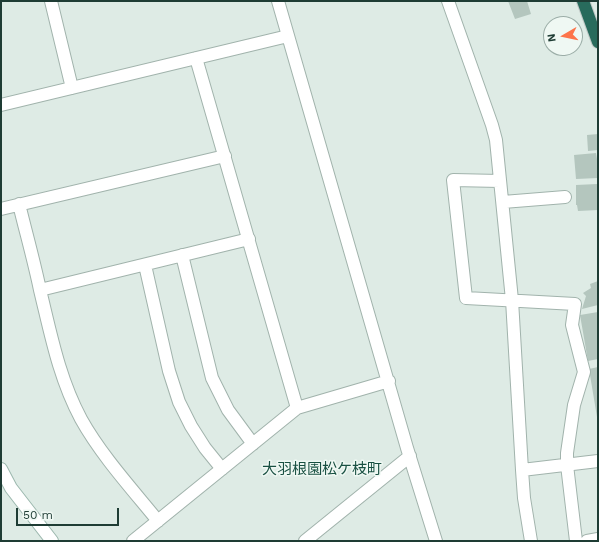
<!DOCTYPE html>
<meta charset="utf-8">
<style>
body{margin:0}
#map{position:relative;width:599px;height:542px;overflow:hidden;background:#deebe5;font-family:"Work Sans",sans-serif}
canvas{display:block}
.frame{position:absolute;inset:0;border:2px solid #1e3c34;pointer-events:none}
.north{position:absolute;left:543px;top:16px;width:40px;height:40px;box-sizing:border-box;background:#eff8f3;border:1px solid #9bada7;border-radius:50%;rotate:261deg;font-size:11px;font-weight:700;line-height:16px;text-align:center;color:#1e3c34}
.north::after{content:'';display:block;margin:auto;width:14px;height:18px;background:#fd744a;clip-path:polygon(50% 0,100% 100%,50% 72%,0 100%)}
.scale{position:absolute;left:16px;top:508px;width:103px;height:18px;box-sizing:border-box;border:2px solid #1e3c34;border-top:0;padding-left:5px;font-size:12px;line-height:14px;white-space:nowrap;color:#1e3c34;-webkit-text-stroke:3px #eff8f3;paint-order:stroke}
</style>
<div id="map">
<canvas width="599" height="542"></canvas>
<div class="frame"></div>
<div class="north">N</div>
<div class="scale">50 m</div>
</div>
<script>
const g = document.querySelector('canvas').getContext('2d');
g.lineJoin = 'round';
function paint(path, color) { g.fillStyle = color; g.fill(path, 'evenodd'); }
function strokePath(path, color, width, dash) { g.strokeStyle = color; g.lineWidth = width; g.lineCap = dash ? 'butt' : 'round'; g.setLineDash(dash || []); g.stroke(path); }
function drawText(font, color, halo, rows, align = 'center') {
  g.font = font + ' "Work Sans","Noto Sans JP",sans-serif'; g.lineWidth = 3; g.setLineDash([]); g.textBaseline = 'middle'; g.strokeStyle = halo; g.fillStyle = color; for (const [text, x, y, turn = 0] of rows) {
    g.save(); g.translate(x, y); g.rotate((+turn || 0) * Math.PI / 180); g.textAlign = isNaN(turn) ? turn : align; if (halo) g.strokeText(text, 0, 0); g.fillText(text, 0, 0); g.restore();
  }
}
const building = new Path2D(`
 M 508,1 L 527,1 L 531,14 L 515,19 Z
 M 598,134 L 598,150 L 588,151 L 587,135 Z
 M 596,153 L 598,165 L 598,178 L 576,179 L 574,155 Z
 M 597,184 L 598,210 L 578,211 L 577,205 L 576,205 L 576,185 Z
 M 598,281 L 598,305 L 582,309 L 586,296 L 583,293 L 591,288 L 590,284 Z
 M 598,312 L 598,359 L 588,361 L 580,315 Z
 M 598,367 L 598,417 L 597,417 L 589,369 Z`);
const street = new Path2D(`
 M 51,1 L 72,88
 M 278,1 L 407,448 L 436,541
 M 448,1 L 492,125 L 496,140 L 512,300 L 522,470 L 598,461
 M 196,58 L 297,408
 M 1,105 L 288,36
 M 500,181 L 453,180 L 466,298 L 575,304 L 572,325 L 584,372 L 574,405 L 567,453 L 567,465 L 576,541
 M 503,202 L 565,197
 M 19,204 C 26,233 34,261 40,290 C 51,335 59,378 81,419 C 101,455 132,489 158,521
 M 1,209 L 225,156
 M 182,255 L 212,378 L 228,410 L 253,444
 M 145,265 L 169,371 L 179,402 L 191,426 L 205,448 L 222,469
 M 40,290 L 249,239
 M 522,470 L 524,498 L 531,541
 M 133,541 L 297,408 L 389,381
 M 305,541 L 410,456
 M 587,541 L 598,539`);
const secondary = new Path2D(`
 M 1,469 L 11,488 L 52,541`);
const highway = new Path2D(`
 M 583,1 L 598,42`);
const quarterNames = [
 ["大羽根園松ケ枝町",322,470]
];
paint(building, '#b4c6be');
strokePath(street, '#a1b3ac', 14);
strokePath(secondary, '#9cb8ae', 14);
strokePath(highway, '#c0c8c6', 14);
strokePath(street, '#fff', 12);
strokePath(secondary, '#fff', 12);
strokePath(highway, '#286b5c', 12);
drawText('15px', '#195042', '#eff8f3', quarterNames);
</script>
